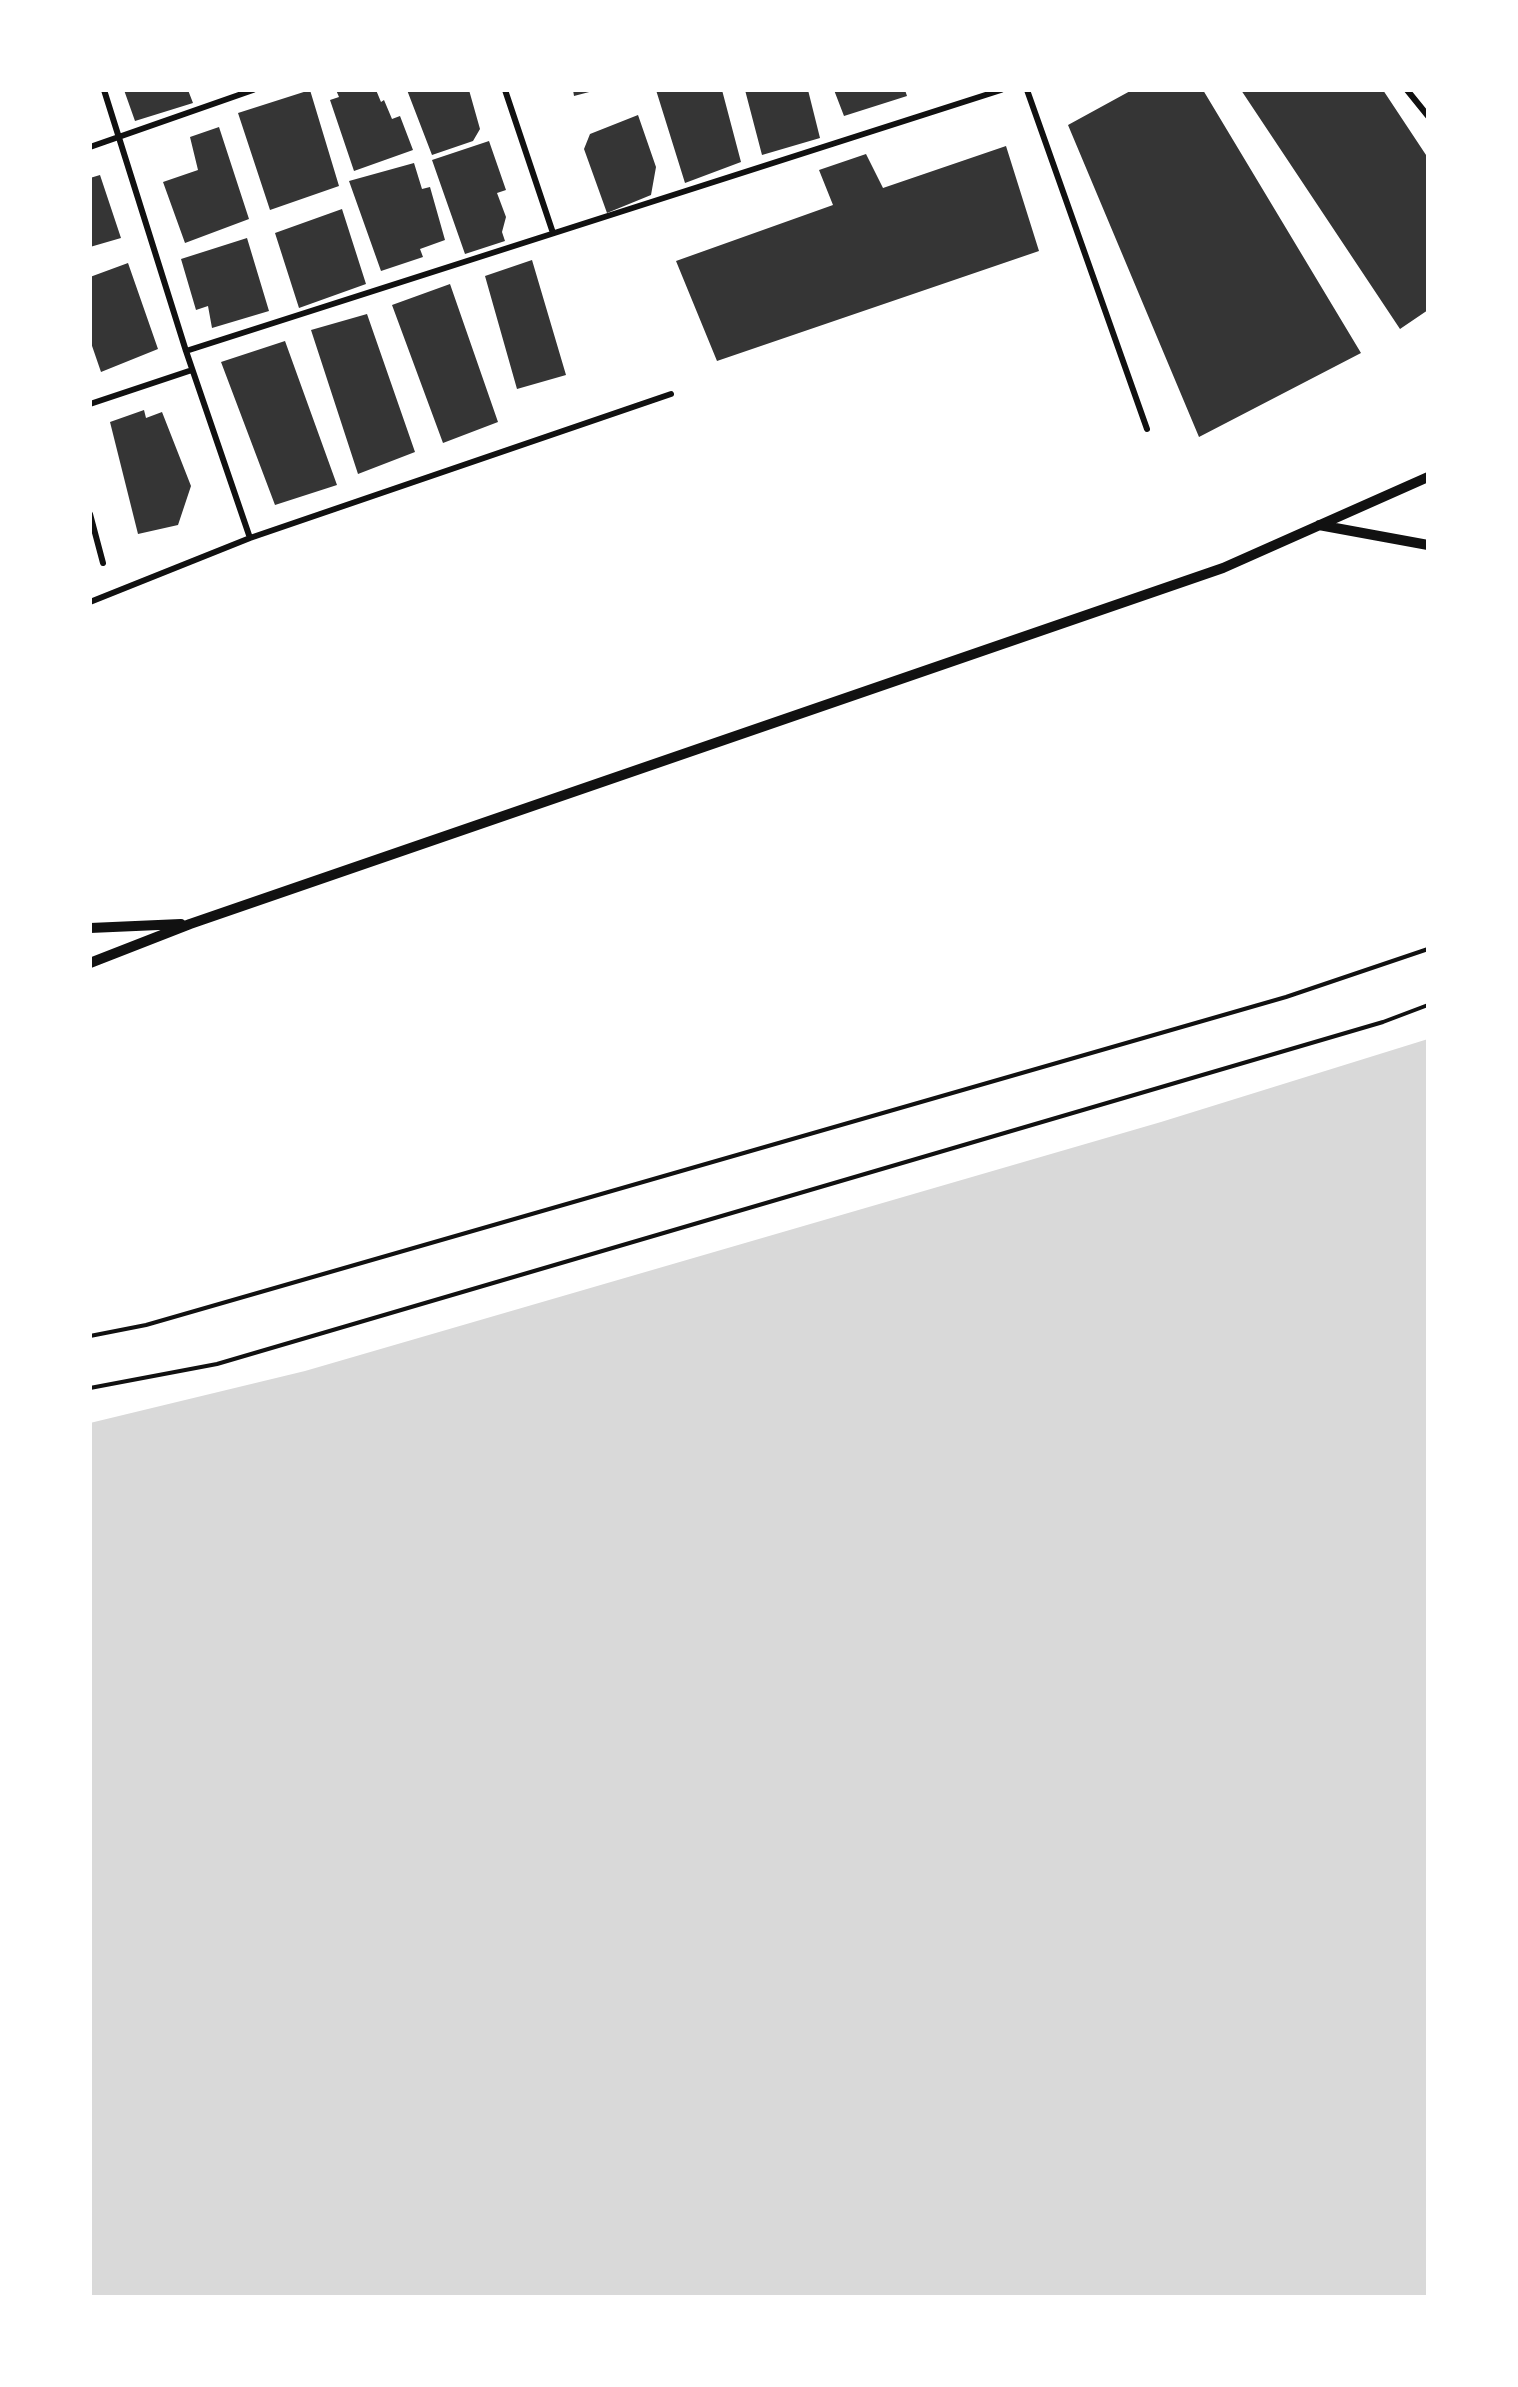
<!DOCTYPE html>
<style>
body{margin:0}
#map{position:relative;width:1518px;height:2387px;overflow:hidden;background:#fff;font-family:Ubuntu,sans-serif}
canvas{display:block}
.frame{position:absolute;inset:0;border:92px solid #fff;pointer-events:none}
</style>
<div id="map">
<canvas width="1518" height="2387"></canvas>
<div class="frame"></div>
</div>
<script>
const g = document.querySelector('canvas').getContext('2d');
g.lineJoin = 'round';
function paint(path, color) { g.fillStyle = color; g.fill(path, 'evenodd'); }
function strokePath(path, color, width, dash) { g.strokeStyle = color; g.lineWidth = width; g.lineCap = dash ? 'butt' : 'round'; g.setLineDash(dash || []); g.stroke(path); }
const water = new Path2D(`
 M 1428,1039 L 1428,2297 L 90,2297 L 90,1423 L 305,1371 L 1161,1122 Z`);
const building = new Path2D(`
 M 124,90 L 188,90 L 193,103 L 135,121 Z
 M 310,90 L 339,186 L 270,210 L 238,113 Z
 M 336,90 L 376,90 L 381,102 L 384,100 L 392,119 L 400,116 L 413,150 L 354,171 L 330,100 L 339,97 Z
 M 407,90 L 469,90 L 480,129 L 473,141 L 432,155 Z
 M 573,90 L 593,90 L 593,91 L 574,96 Z
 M 656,90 L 722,90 L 741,162 L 685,183 Z
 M 745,90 L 808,90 L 820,138 L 762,155 Z
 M 834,90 L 905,90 L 907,96 L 844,116 Z
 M 1132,90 L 1203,90 L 1361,353 L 1199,437 L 1068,125 Z
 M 1241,90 L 1383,90 L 1428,158 L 1428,310 L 1400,329 Z
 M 638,115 L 656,167 L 651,195 L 607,213 L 584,149 L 590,134 Z
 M 219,127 L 249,219 L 185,243 L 163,182 L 198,170 L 190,137 Z
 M 489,141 L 506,190 L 497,193 L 506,217 L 502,232 L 505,241 L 465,254 L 432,160 Z
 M 1006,146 L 1039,251 L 717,361 L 676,261 L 833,205 L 819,170 L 866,154 L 883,188 Z
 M 414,163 L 422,189 L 430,187 L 445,240 L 420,249 L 423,257 L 381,271 L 349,181 Z
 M 100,175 L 121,238 L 90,247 L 90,178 Z
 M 342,209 L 366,284 L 299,308 L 275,233 Z
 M 247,238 L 269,311 L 212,328 L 208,306 L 196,310 L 181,259 Z
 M 532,260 L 566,375 L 517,389 L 485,276 Z
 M 128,263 L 158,349 L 101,372 L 90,340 L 90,277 Z
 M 450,284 L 498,422 L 443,443 L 392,305 Z
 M 367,314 L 415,452 L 358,474 L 311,330 Z
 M 285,341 L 337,485 L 275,505 L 221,362 Z
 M 144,410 L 146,418 L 162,412 L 191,486 L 178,525 L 138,534 L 110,422 Z`);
const path = new Path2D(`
 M 90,1336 L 146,1325 L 1286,997 L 1428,949
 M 90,1388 L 217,1364 L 1383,1022 L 1428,1005`);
const minor = new Path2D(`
 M 104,90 L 186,351 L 250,538
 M 505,90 L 553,233
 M 1027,90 L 1147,429
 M 1407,90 L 1428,116
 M 90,147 L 253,90
 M 186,351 L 1001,90
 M 90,404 L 192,370
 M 90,514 L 103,563
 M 90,602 L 250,538 L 671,394`);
const tertiary = new Path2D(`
 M 1319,525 L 1428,545
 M 90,928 L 181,924
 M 90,963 L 190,924 L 1223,568 L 1428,477`);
paint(water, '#d9d9d9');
paint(building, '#353535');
strokePath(path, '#111', 4);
strokePath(minor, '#111', 6);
strokePath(tertiary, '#111', 10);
</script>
